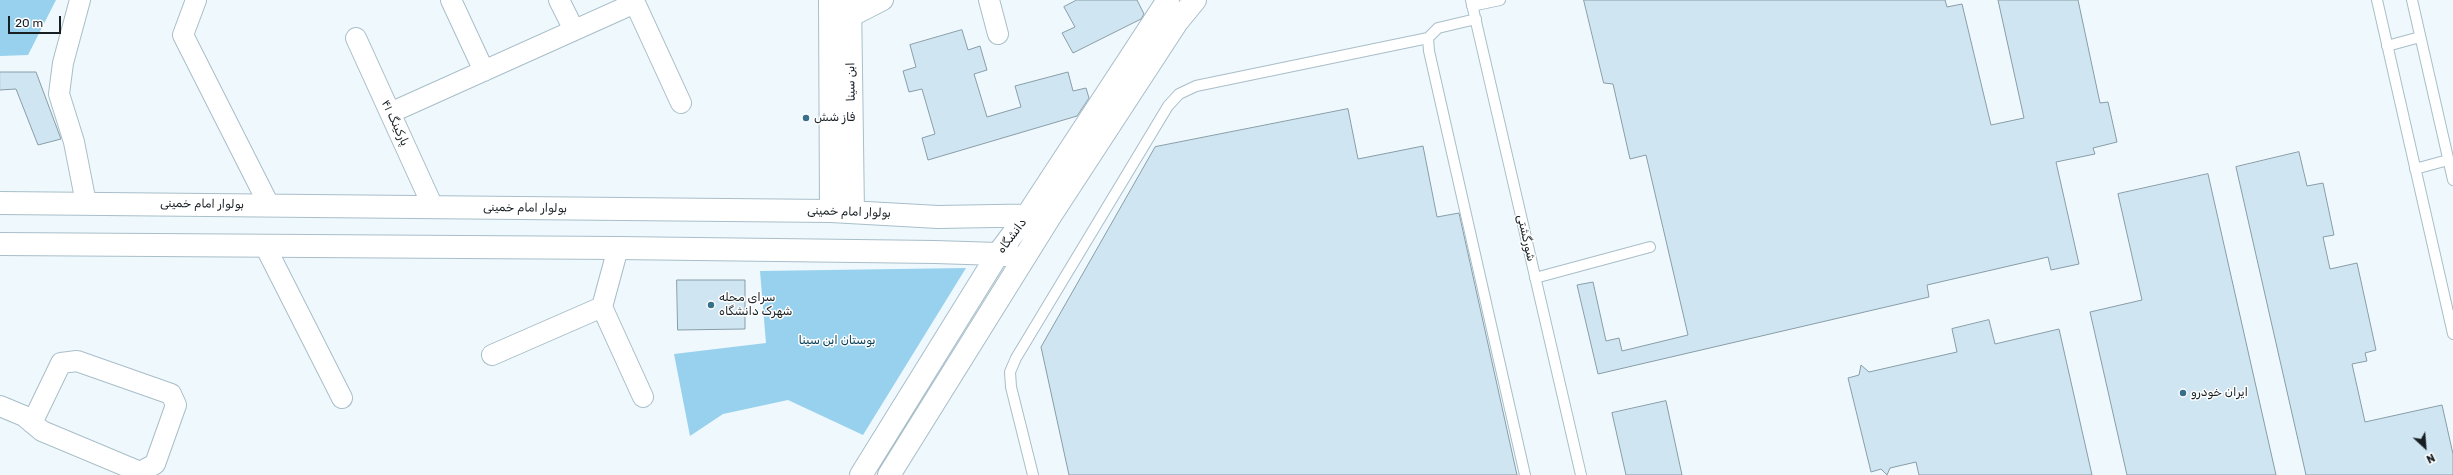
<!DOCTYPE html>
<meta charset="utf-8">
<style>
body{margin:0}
#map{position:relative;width:2453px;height:475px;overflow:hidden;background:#eff8fd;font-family:Rubik,sans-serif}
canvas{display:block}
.north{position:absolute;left:2405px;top:427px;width:40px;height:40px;-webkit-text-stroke:3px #fff;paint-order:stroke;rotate:154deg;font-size:11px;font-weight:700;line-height:16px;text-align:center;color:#171f23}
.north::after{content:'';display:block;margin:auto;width:14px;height:18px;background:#171f23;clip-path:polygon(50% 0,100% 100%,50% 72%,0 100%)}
.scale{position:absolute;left:8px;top:16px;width:53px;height:18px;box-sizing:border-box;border:2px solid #171f23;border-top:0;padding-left:5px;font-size:12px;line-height:14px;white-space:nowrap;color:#171f23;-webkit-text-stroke:3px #fff;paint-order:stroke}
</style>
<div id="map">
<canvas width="2453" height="475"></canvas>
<div class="north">N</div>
<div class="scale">20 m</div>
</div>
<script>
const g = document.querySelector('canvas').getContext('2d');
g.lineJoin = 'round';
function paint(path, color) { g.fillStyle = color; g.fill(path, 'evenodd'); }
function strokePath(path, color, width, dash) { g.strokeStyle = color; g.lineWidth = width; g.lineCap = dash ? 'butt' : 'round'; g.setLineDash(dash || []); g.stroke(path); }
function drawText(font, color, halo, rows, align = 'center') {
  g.font = font + ' Rubik,Vazirmatn,sans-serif'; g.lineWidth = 3; g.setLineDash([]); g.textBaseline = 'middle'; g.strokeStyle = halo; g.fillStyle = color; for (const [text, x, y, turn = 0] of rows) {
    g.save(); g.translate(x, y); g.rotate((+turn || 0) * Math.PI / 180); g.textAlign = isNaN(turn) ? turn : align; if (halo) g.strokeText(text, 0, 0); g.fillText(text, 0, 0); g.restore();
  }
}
const green = new Path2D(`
 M 0,0 L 56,0 L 28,55 L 0,56 Z
 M 966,268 L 863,435 L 788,400 L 723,414 L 690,436 L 674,354 L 766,343 L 760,271 Z`);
const building = new Path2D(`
 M 1077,0 L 1137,0 L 1144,14 L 1141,19 L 1073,53 L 1062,33 L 1075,27 L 1064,7 Z
 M 1584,0 L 1945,0 L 1947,7 L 1962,4 L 1991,125 L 2024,118 L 1998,0 L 2078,0 L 2100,103 L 2108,102 L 2117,142 L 2093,148 L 2095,154 L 2056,162 L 2079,264 L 2051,270 L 2048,257 L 1927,285 L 1929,297 L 1598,374 L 1577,285 L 1593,282 L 1606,341 L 1619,338 L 1622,351 L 1688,335 L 1646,155 L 1630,159 L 1613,84 L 1604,83 Z
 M 962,30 L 968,50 L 980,46 L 987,70 L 974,74 L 987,117 L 1021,107 L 1015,86 L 1068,72 L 1073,91 L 1086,88 L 1089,98 L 1077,116 L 928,160 L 922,138 L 935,134 L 922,89 L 909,92 L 903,71 L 916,67 L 910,45 Z
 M 0,72 L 36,72 L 61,139 L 38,145 L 16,89 L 0,90 Z
 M 1348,109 L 1358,159 L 1423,146 L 1437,217 L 1459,213 L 1517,475 L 1069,475 L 1041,347 L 1155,147 Z
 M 2299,152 L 2307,186 L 2323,183 L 2334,235 L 2323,237 L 2330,269 L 2357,263 L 2376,350 L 2365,353 L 2367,361 L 2352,364 L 2365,422 L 2442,405 L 2453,454 L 2453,475 L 2306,475 L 2236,167 Z
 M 2208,174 L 2276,475 L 2127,475 L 2090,312 L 2142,300 L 2118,194 Z
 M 677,280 L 745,280 L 745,329 L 678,330 Z
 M 1989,320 L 1995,344 L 2059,329 L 2092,475 L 1919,475 L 1916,462 L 1890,468 L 1887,475 L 1881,469 L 1871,472 L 1848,378 L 1859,375 L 1861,365 L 1869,372 L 1957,352 L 1952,329 Z
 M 1666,401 L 1682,475 L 1626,475 L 1612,413 Z`);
const service = new Path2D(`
 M 1471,0 L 1581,475
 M 2377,0 L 2453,334
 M 2412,0 L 2453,180
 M 1472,6 L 1500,0
 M 1476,19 L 1438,28 L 1428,38 L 1429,51 L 1525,475
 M 2387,46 L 2420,37
 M 2415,169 L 2448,160
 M 1535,278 L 1650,247
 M 1033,475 L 1011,387 L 1010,372 L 1016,358 L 1168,106 L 1179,94 L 1196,86 L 1428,38`);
const minor = new Path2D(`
 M 80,0 L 63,63 L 59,94 L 74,142 L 86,203
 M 196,0 L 183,35 L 269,205
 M 451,0 L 484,71
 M 559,0 L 574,30
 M 989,0 L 998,34
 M 850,17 L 883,0
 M 356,38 L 433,207
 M 390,113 L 635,3 L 681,103
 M 265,246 L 342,398
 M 618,248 L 602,307 L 643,397
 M 492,355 L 602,307
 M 0,406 L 24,416 L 42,431 L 140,472 L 155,464 L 176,405 L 171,394 L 77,361 L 61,363 L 32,423`);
const tertiary = new Path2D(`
 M 830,0 L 831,211
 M 850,0 L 853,212
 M 0,203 L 831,211 L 938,217 L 1051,215
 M 0,244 L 618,248 L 935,252 L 998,254 L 1024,258
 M 861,475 L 998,254 L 1028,214 L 1168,0
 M 889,475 L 1051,215 L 1177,22 L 1195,0`);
const markers = [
 [806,118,4,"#37708a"],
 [711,305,4,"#37708a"],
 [2183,393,4,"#37708a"]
];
const streetNames = [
 ["ابن سینا",851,82,-91],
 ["پارکینگ ۴۱",395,123,65],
 ["بولوار امام خمینی",202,204,1],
 ["بولوار امام خمینی",525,208,1],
 ["بولوار امام خمینی",849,212,2],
 ["دانشگاه",1012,236,-53],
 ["شورگشتی",1526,238,77]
];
const poiNames = [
 ["فاز شش",814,118],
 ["سرای محله",719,298],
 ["شهرک دانشگاه",719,312],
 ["ایران خودرو",2191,393]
];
const parkNames = [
 ["بوستان ابن سینا",837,341]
];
paint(green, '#98d1ed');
paint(building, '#cfe6f2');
strokePath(building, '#889da8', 1);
strokePath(service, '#a8bec9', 12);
strokePath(minor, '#a8bec9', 22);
strokePath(tertiary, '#a8bec9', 24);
strokePath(service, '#fff', 10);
strokePath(minor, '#fff', 20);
strokePath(tertiary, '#fff', 22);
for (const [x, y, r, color] of markers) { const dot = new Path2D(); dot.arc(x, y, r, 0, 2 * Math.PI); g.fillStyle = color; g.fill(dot); strokePath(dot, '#fff', 1.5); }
drawText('12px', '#171f23', '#fff', streetNames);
drawText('12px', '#171f23', '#fff', poiNames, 'left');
drawText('12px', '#094157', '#fff', parkNames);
</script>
